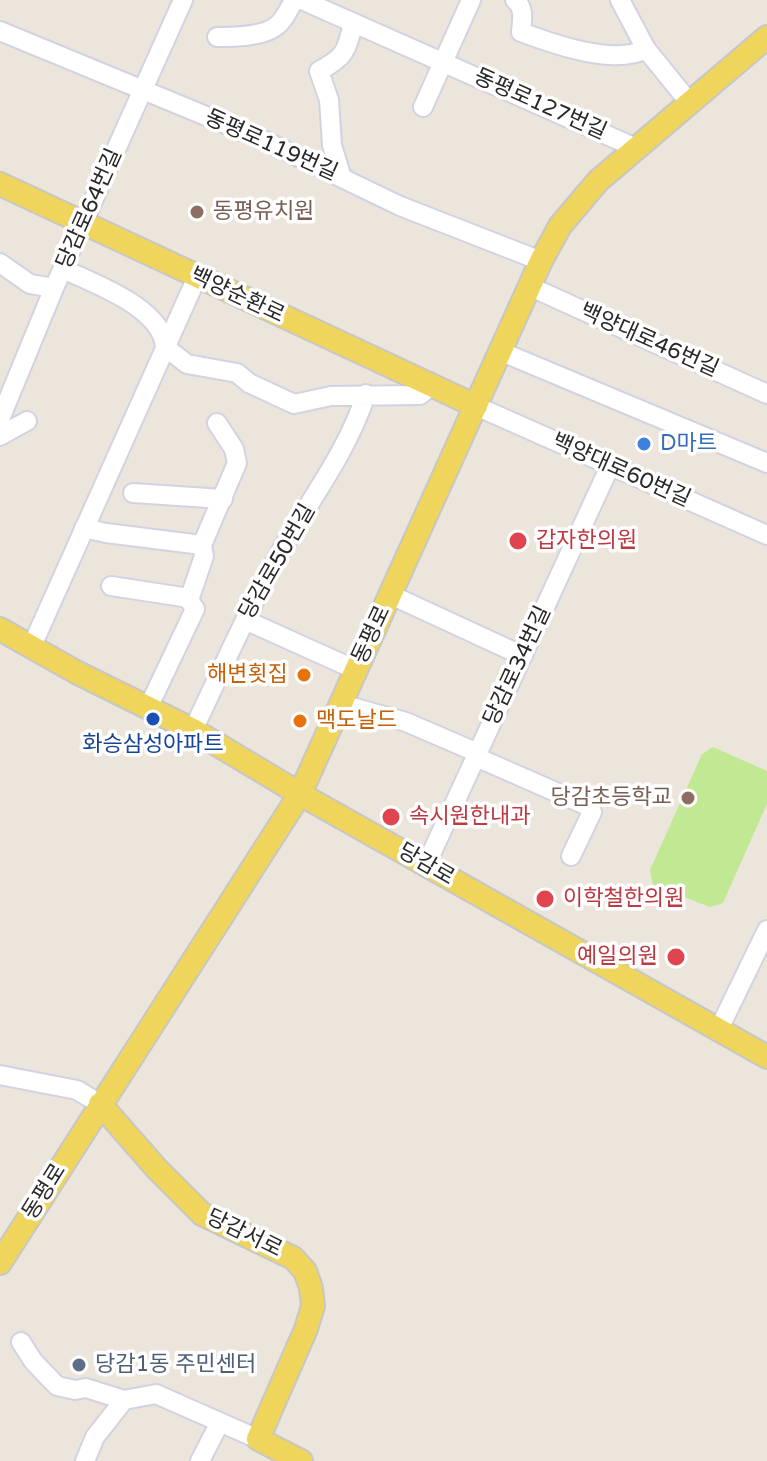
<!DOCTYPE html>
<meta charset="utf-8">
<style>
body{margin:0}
canvas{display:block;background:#ece5db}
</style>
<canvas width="767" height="1461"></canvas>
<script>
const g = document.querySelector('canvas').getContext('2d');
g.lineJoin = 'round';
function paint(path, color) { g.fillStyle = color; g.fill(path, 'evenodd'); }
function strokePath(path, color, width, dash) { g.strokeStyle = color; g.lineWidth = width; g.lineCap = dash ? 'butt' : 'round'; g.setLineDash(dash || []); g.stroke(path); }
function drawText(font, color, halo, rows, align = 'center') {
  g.font = font + ' "Varela Round","Noto Sans KR",sans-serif'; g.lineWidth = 7; g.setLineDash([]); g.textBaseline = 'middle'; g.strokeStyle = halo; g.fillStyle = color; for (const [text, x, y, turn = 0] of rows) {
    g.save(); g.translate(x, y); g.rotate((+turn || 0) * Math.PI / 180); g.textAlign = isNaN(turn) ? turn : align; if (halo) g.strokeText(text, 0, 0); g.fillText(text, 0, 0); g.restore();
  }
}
const pitch = new Path2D(`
 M 713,747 L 767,771 L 767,804 L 723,903 L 710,907 L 653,885 L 650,870 L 702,754 Z`);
const minor = new Path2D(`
 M 302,0 L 636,148
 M 515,0 C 525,8 522,20 521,32 C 553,44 614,66 646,49
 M 620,0 L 646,49 L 689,102
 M 0,31 L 257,137 L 400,206 L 541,261
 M 217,37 C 233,37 261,37 275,27 C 284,21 289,9 294,0
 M 423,107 L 471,0
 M 342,178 L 332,145 L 329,100 L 319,71 C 345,57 347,51 353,23
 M 0,263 L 30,284 L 54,288
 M 63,269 C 94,284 162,307 165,347 L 187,364 L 237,373 L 249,383 L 294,404 L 331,396 L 420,395 L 431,386
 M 531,287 L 767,394
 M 502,352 L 767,463
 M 476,406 L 767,535
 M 0,419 L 54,288 L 183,0
 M 0,436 L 27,421
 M 133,493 L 223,499
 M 84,528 L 106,533 L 202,545 L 237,463 L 234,449 L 217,423
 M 111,586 L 189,598
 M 391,595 L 523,656
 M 245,620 L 356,670
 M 31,648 L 197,277
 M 341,704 L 406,722 L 478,753
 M 148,708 L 195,609 L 189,600 L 204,556 L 202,545
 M 193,730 C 220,674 245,616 276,560 C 306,504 346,456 366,394
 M 476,757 L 590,807 L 592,812 L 571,856
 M 426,865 L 610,466
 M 718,1031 L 767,930
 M 0,1075 L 77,1090 L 100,1104
 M 21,1342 L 33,1361 L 57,1386 L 75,1390 L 86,1388 L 124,1400
 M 85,1461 L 95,1437 L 124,1400 L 156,1394 L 258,1439
 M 200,1461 L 220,1422`);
const major = new Path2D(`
 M 0,184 L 476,406
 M 0,629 L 76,672 L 193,730 L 300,794 L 767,1057
 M 100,1104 L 157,1169 L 202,1214 L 293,1258 L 305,1271 L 311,1288 L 313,1306 L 306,1329 L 258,1439 L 301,1461
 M 0,1263 L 300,794 L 541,261 L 560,226 L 598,181 L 767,37`);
const markers = [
 [197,212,8,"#8d6e63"],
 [644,444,8,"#3f7fe0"],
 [518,541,10,"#e0444e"],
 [304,675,8,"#e8710a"],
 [153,719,8,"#1a4fb4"],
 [300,721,8,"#e8710a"],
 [688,798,8,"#8d6e63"],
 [391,817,10,"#e0444e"],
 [545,899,10,"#e0444e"],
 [676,957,10,"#e0444e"],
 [79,1365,8,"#5c6f8a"]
];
const streetNames = [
 ["동평로127번길",540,105,24],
 ["동평로119번길",271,146,24],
 ["당감로64번길",90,209,-66],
 ["백양순환로",237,296,25],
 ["백양대로46번길",649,341,24],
 ["백양대로60번길",621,471,24],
 ["당감로50번길",278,562,-60],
 ["동평로",372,635,-65],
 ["당감로34번길",518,666,-65],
 ["당감로",426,865,30],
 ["동평로",45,1192,-58],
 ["당감서로",244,1234,26]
];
const educationNames = [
 ["동평유치원",213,212],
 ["당감초등학교",672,798,"right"]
];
const shopNames = [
 ["D마트",660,444]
];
const healthNames = [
 ["갑자한의원",536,541],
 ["속시원한내과",409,817],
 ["이학철한의원",563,899],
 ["예일의원",658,957,"right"]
];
const foodNames = [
 ["해변횟집",288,675],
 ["맥도날드",316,721,"left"]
];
const transitNames = [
 ["화승삼성아파트",153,745]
];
const serviceNames = [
 ["당감1동 주민센터",95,1365]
];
paint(pitch, '#c1e993');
strokePath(minor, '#d1d3e2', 22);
strokePath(major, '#c7c7c7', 26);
strokePath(minor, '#fff', 18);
strokePath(major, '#efd55c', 22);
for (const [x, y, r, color] of markers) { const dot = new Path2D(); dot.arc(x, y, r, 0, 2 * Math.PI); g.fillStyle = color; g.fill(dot); strokePath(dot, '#fff', 3); }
drawText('22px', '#292929', '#fff', streetNames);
drawText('22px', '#785e54', '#fff', educationNames, 'left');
drawText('22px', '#366cbe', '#fff', shopNames, 'left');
drawText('22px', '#be3a42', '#fff', healthNames, 'left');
drawText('22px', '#c56008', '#fff', foodNames, 'right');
drawText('22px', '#164399', '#fff', transitNames);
drawText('22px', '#4e5e75', '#fff', serviceNames, 'left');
</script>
